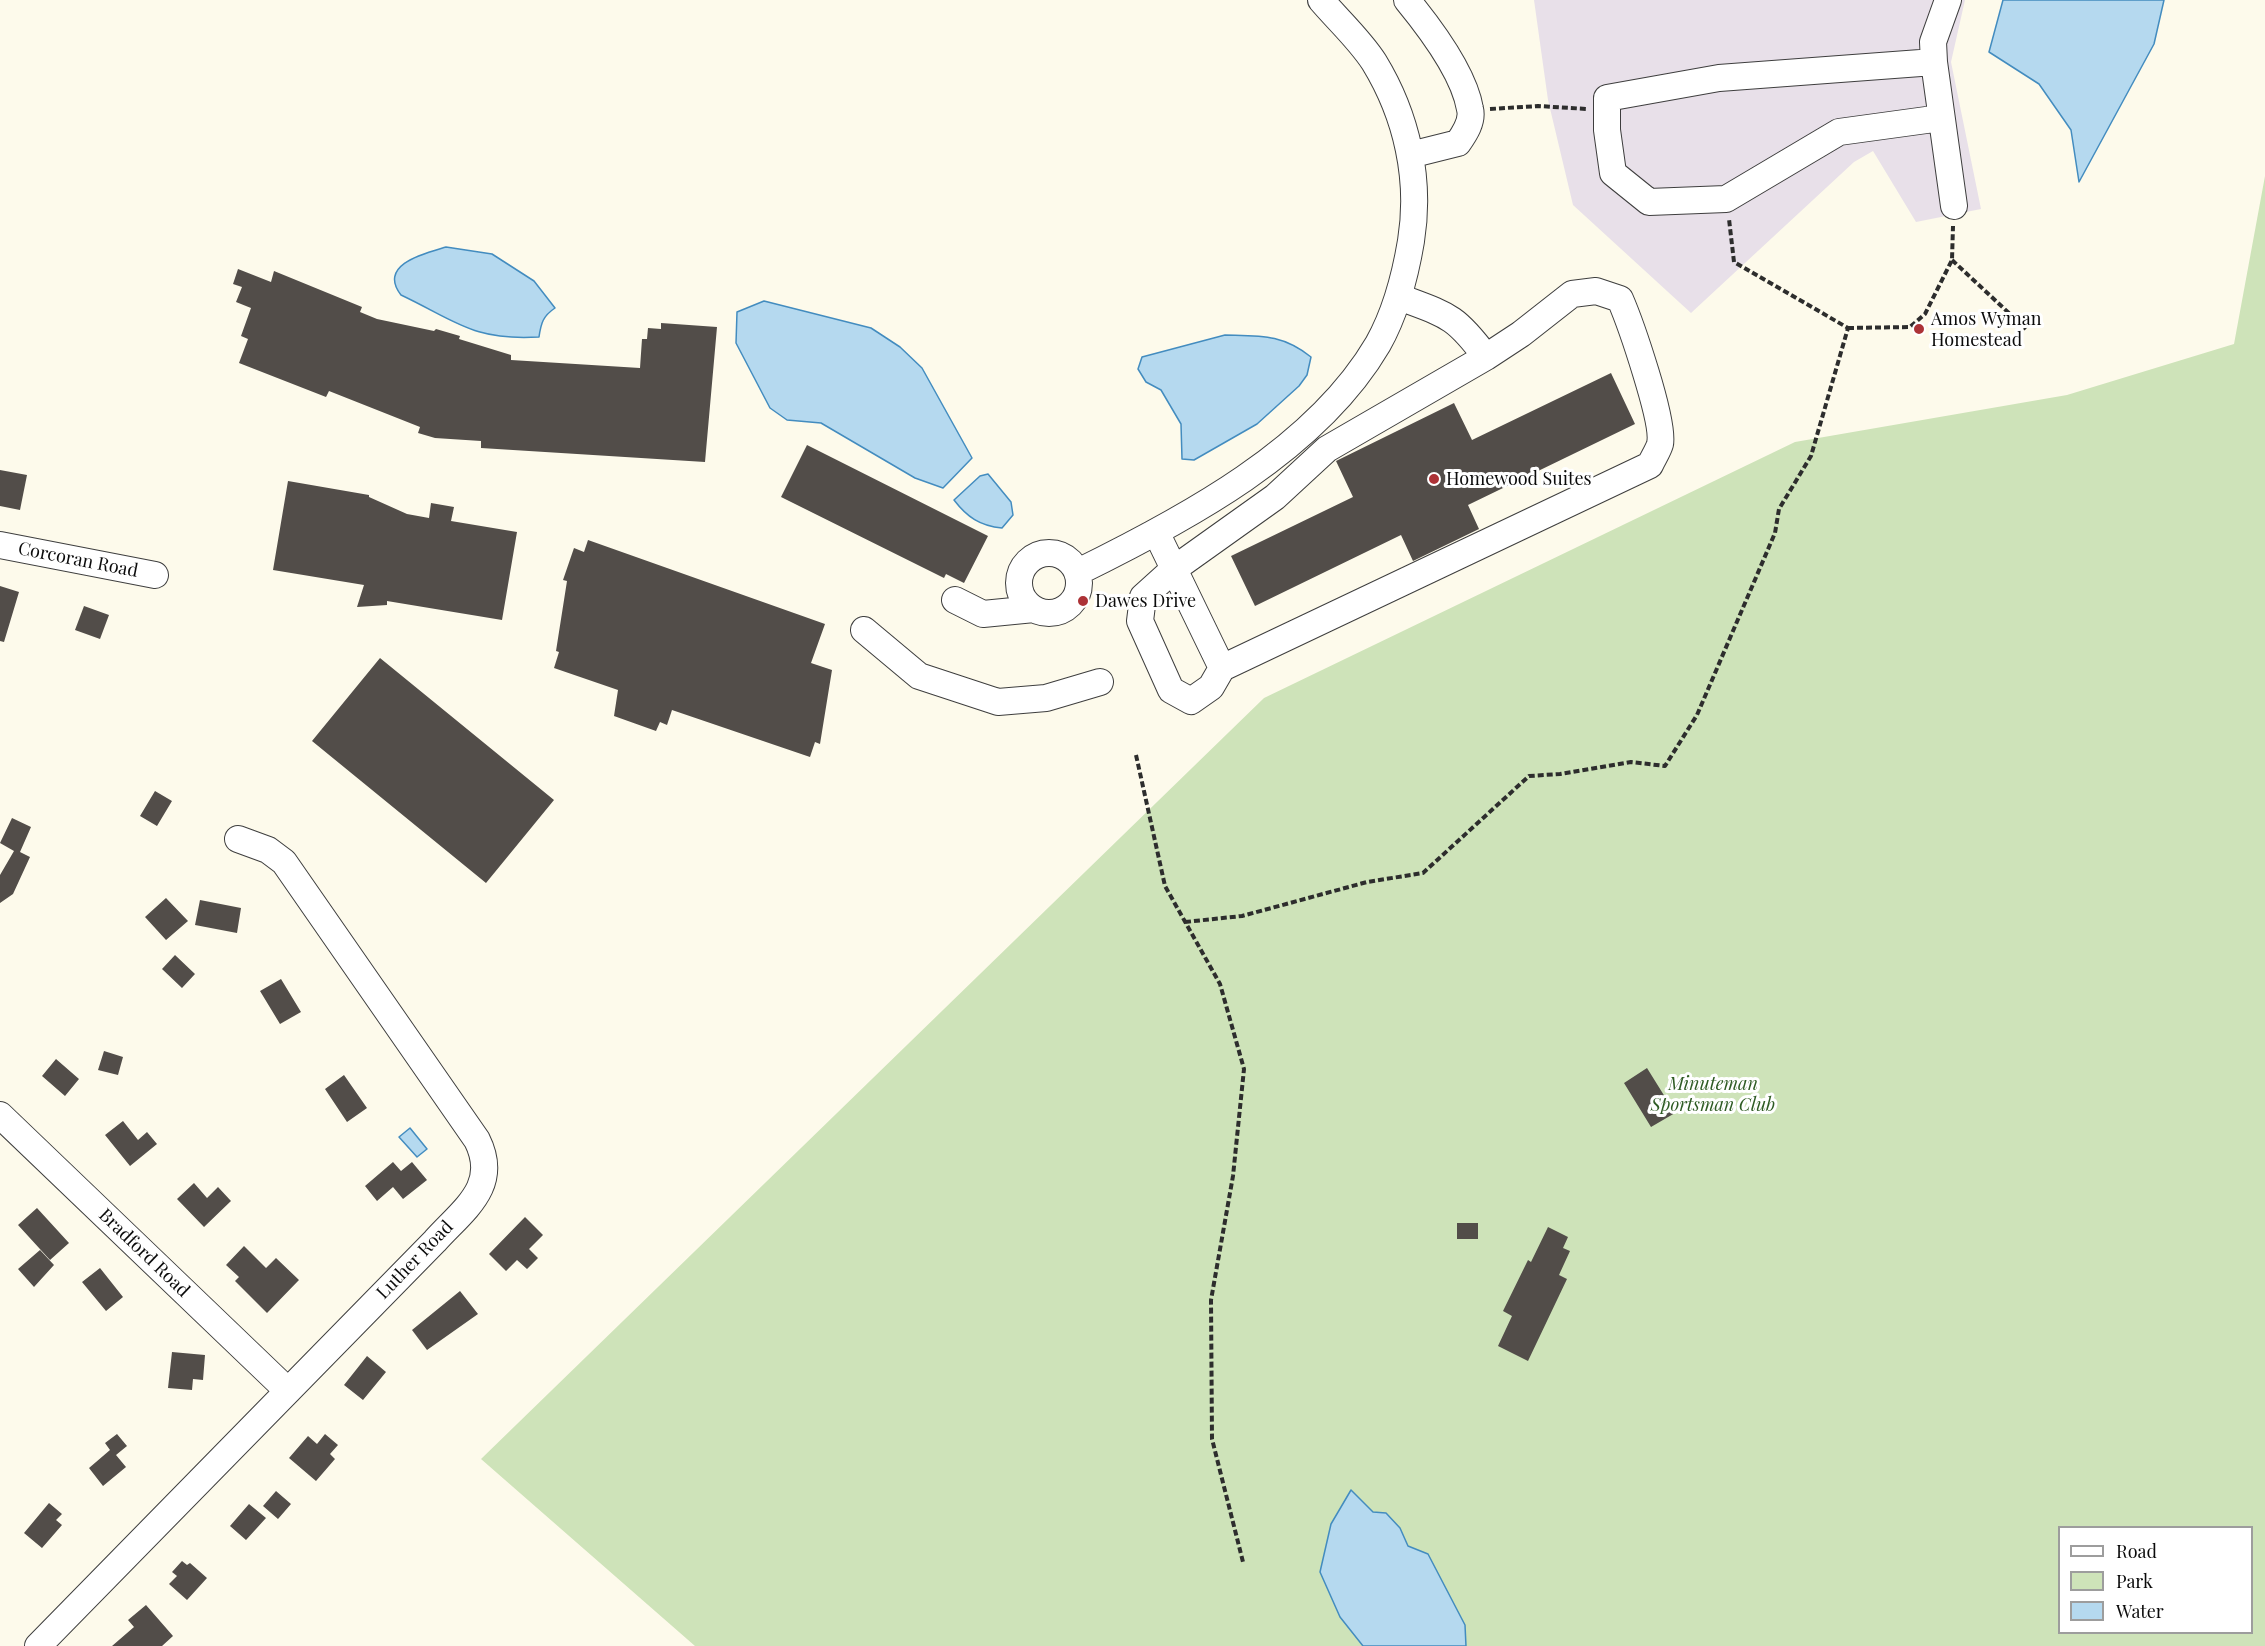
<!DOCTYPE html>
<style>
body{margin:0}
#map{position:relative;width:2265px;height:1646px;overflow:hidden;background:#fdfaeb;font-family:"Playfair Display",serif}
canvas{display:block}
.legend{position:absolute;left:2058px;top:1526px;width:195px;height:108px;box-sizing:border-box;background:#fff;border:2px solid #9d9d9d;margin:0;padding:8px 10px;list-style:none;font-size:18px;color:#0b0b0b}
.legend li{display:flex;align-items:center;gap:12px;height:30px}
.legend b{width:30px;border:2px solid #9d9d9d}
</style>
<div id="map">
<canvas width="2265" height="1646"></canvas>
<ul class="legend">
<li><b style="height:8px;background:#fff"></b>Road</li>
<li><b style="height:16px;background:#cee3b9"></b>Park</li>
<li><b style="height:16px;background:#b5d9ef"></b>Water</li>
</ul>
</div>
<script>
const g = document.querySelector('canvas').getContext('2d');
g.lineJoin = 'round';
function paint(path, color) { g.fillStyle = color; g.fill(path, 'evenodd'); }
function strokePath(path, color, width, dash) { g.strokeStyle = color; g.lineWidth = width; g.lineCap = dash ? 'butt' : 'round'; g.setLineDash(dash || []); g.stroke(path); }
function drawText(font, color, halo, rows, align = 'center') {
  g.font = font + ' "Playfair Display",serif'; g.lineWidth = 6; g.setLineDash([]); g.textBaseline = 'middle'; g.strokeStyle = halo; g.fillStyle = color; for (const [text, x, y, turn = 0] of rows) {
    g.save(); g.translate(x, y); g.rotate((+turn || 0) * Math.PI / 180); g.textAlign = isNaN(turn) ? turn : align; if (halo) g.strokeText(text, 0, 0); g.fillText(text, 0, 0); g.restore();
  }
}
const industrial = new Path2D(`
 M 1534,0 L 1965,0 L 1951,62 L 1981,209 L 1916,222 L 1873,151 L 1854,162 L 1691,313 L 1573,205 L 1548,100 Z`);
const green = new Path2D(`
 M 2265,176 L 2265,1646 L 695,1646 L 481,1459 L 1264,698 L 1795,442 L 2067,395 L 2234,344 ZM 2060,1528 L 2252,1528 L 2252,1632 L 2060,1632 Z`);
const water = new Path2D(`
 M 2003,0 L 2164,0 L 2154,44 L 2079,182 L 2071,130 L 2039,84 L 1989,52 Z
 M 446,247 L 492,254 L 534,281 L 555,308 C 543,316 541,323 539,337 C 473,341 456,321 401,295 C 377,264 426,253 446,247 Z
 M 764,301 L 871,328 L 900,347 L 922,368 L 972,458 L 943,488 L 915,478 L 821,423 L 787,420 L 770,408 L 736,343 L 737,312 Z
 M 1225,335 C 1261,336 1282,334 1311,357 L 1307,375 L 1299,386 L 1257,424 L 1194,460 L 1182,459 L 1181,424 L 1161,390 L 1146,382 L 1138,369 L 1142,357 Z
 M 988,474 L 1011,502 L 1013,515 L 1002,528 C 980,526 967,517 954,500 L 980,476 Z
 M 410,1128 L 427,1149 L 417,1157 L 399,1137 Z
 M 1351,1490 L 1373,1512 L 1386,1513 L 1400,1528 L 1408,1546 L 1428,1554 L 1465,1625 L 1466,1646 L 1363,1646 L 1340,1617 L 1320,1572 L 1331,1524 Z`);
const building = new Path2D(`
 M 238,269 L 271,282 L 274,271 L 362,307 L 360,312 L 377,319 L 434,331 L 436,329 L 460,336 L 459,339 L 511,355 L 511,360 L 640,368 L 642,339 L 647,339 L 648,328 L 661,329 L 661,323 L 717,327 L 705,462 L 481,448 L 481,441 L 435,438 L 418,433 L 420,427 L 329,391 L 326,397 L 239,363 L 248,339 L 241,336 L 251,308 L 236,302 L 242,287 L 233,284 Z
 M 1611,373 L 1635,424 L 1468,505 L 1479,529 L 1413,561 L 1401,535 L 1255,606 L 1231,556 L 1353,497 L 1336,461 L 1454,403 L 1472,440 Z
 M 807,445 L 988,536 L 964,583 L 946,574 L 944,578 L 781,497 Z
 M 0,470 L 27,475 L 20,510 L 0,506 Z
 M 288,481 L 369,495 L 369,497 L 407,514 L 429,518 L 431,503 L 454,507 L 451,521 L 517,532 L 502,620 L 387,601 L 387,605 L 357,607 L 364,585 L 273,570 Z
 M 588,540 L 825,624 L 811,663 L 832,670 L 820,744 L 815,742 L 810,757 L 672,710 L 667,725 L 660,722 L 656,731 L 614,716 L 618,690 L 554,668 L 559,652 L 556,651 L 567,581 L 563,580 L 574,548 L 584,552 Z
 M 0,586 L 19,592 L 4,642 L 0,641 Z
 M 84,606 L 109,615 L 100,639 L 75,630 Z
 M 380,658 L 554,800 L 486,883 L 312,741 Z
 M 155,791 L 172,801 L 157,826 L 140,816 Z
 M 12,818 L 31,827 L 20,852 L 30,857 L 13,894 L 0,903 L 0,875 L 14,851 L 0,843 Z
 M 166,898 L 188,921 L 166,940 L 145,917 Z
 M 200,900 L 241,908 L 237,933 L 195,925 Z
 M 175,955 L 195,974 L 182,988 L 162,969 Z
 M 281,979 L 301,1012 L 280,1024 L 260,991 Z
 M 104,1051 L 123,1057 L 118,1075 L 98,1070 Z
 M 56,1059 L 79,1079 L 65,1096 L 42,1076 Z
 M 1647,1068 L 1675,1113 L 1651,1127 L 1624,1083 Z
 M 344,1075 L 367,1108 L 347,1122 L 325,1089 Z
 M 123,1121 L 138,1140 L 147,1132 L 157,1144 L 130,1166 L 105,1135 Z
 M 393,1162 L 401,1171 L 412,1162 L 427,1180 L 403,1199 L 393,1187 L 377,1201 L 365,1186 Z
 M 194,1183 L 207,1198 L 218,1187 L 231,1201 L 204,1227 L 177,1199 Z
 M 37,1208 L 69,1243 L 50,1260 L 18,1225 Z
 M 525,1217 L 543,1235 L 529,1249 L 538,1258 L 527,1269 L 517,1260 L 506,1271 L 489,1254 Z
 M 1457,1223 L 1478,1223 L 1478,1239 L 1457,1239 Z
 M 1548,1227 L 1568,1237 L 1563,1248 L 1570,1251 L 1559,1275 L 1567,1279 L 1528,1361 L 1498,1346 L 1512,1316 L 1503,1311 L 1528,1260 L 1531,1262 Z
 M 244,1246 L 266,1268 L 276,1258 L 299,1280 L 267,1313 L 235,1281 L 239,1277 L 226,1265 Z
 M 40,1250 L 54,1265 L 34,1287 L 18,1269 Z
 M 100,1268 L 123,1297 L 106,1311 L 82,1282 Z
 M 460,1291 L 478,1314 L 427,1350 L 412,1330 Z
 M 172,1352 L 205,1355 L 203,1380 L 193,1379 L 192,1390 L 168,1388 Z
 M 367,1356 L 386,1372 L 363,1400 L 344,1385 Z
 M 117,1434 L 127,1446 L 116,1455 L 126,1467 L 103,1486 L 89,1468 L 110,1450 L 105,1443 Z
 M 325,1434 L 338,1445 L 330,1454 L 335,1459 L 316,1481 L 289,1458 L 308,1436 L 317,1444 Z
 M 276,1491 L 291,1504 L 278,1519 L 263,1506 Z
 M 49,1503 L 62,1514 L 56,1520 L 62,1525 L 42,1548 L 24,1533 Z
 M 249,1504 L 266,1518 L 246,1540 L 230,1526 Z
 M 182,1561 L 187,1565 L 190,1563 L 207,1578 L 187,1600 L 169,1584 L 177,1576 L 172,1572 Z
 M 146,1605 L 173,1636 L 162,1646 L 112,1646 L 134,1627 L 128,1620 Z`);
const path = new Path2D(`
 M 1490,109 L 1538,106 L 1587,109
 M 1952,260 L 2026,329
 M 1848,328 L 1910,327 L 1925,314 L 1952,260 L 1953,226
 M 1136,755 L 1165,886 L 1220,984 L 1244,1069 L 1233,1176 L 1211,1300 L 1212,1439 L 1243,1562
 M 1185,922 L 1242,916 L 1367,882 L 1423,873 L 1529,776 L 1560,774 L 1631,762 L 1665,766 L 1697,715 L 1775,533 L 1779,509 L 1811,456 L 1848,328 L 1734,262 L 1729,219`);
const minor = new Path2D(`
 M 1407,0 C 1430,28 1464,73 1470,109 C 1473,121 1465,133 1458,143 L 1410,155
 M 1948,0 L 1933,42 L 1934,62 L 1954,206
 M 1934,62 L 1719,78 L 1607,98 L 1607,130 L 1613,173 L 1649,202 L 1726,199 L 1839,132 L 1941,118
 M 1157,534 L 1222,668 L 1211,687 L 1191,701 L 1171,690 L 1140,621 L 1143,597 L 1174,569 L 1275,497 L 1327,449 L 1486,357 C 1455,315 1447,315 1399,297
 M 0,545 L 155,575
 M1019 583a30 30 0 1 1 60 0a30 30 0 1 1-60 0Z
 M 1078,572 C 1184,520 1316,450 1378,344 C 1396,312 1405,277 1411,241 C 1421,179 1407,116 1374,62 C 1360,40 1338,20 1321,0
 M 955,600 L 983,614 L 1034,609
 M 864,630 L 919,676 L 998,702 L 1046,698 L 1100,682
 M 1222,668 L 1650,465 C 1653,458 1658,451 1660,444 C 1665,422 1630,322 1620,299 L 1596,291 L 1572,294 L 1521,334 L 1486,357
 M 0,1115 L 288,1391
 M 38,1646 L 435,1241 C 464,1209 500,1186 477,1140 L 284,862 L 268,850 L 238,839`);
const markers = [
 [1919,329,6,"#ac3236"],
 [1434,479,6,"#ac3236"],
 [1083,601,6,"#ac3236"]
];
const poiNames = [
 ["Amos Wyman",1931,319],
 ["Homestead",1931,340],
 ["Homewood Suites",1446,479],
 ["Dawes Drive",1095,601]
];
const streetNames = [
 ["Corcoran Road",78,560,11],
 ["Bradford Road",144,1253,44],
 ["Luther Road",415,1260,-46]
];
const parkNames = [
 ["Minuteman",1713,1084],
 ["Sportsman Club",1713,1105]
];
paint(industrial, '#e8e0e9');
paint(green, '#cee3b9');
paint(water, '#b5d9ef');
strokePath(water, '#438cbf', 1.5);
paint(building, '#524d49');
strokePath(minor, '#3e3e3e', 28);
strokePath(path, '#2d2d2d', 4, [6, 3]);
strokePath(minor, '#fff', 26);
for (const [x, y, r, color] of markers) { const dot = new Path2D(); dot.arc(x, y, r, 0, 2 * Math.PI); g.fillStyle = color; g.fill(dot); strokePath(dot, '#fff', 2); }
drawText('18px', '#0b0b0b', '#fff', poiNames, 'left');
drawText('18px', '#0b0b0b', '#fff', streetNames);
drawText('italic 18px', '#2e5b23', '#fff', parkNames);
</script>
